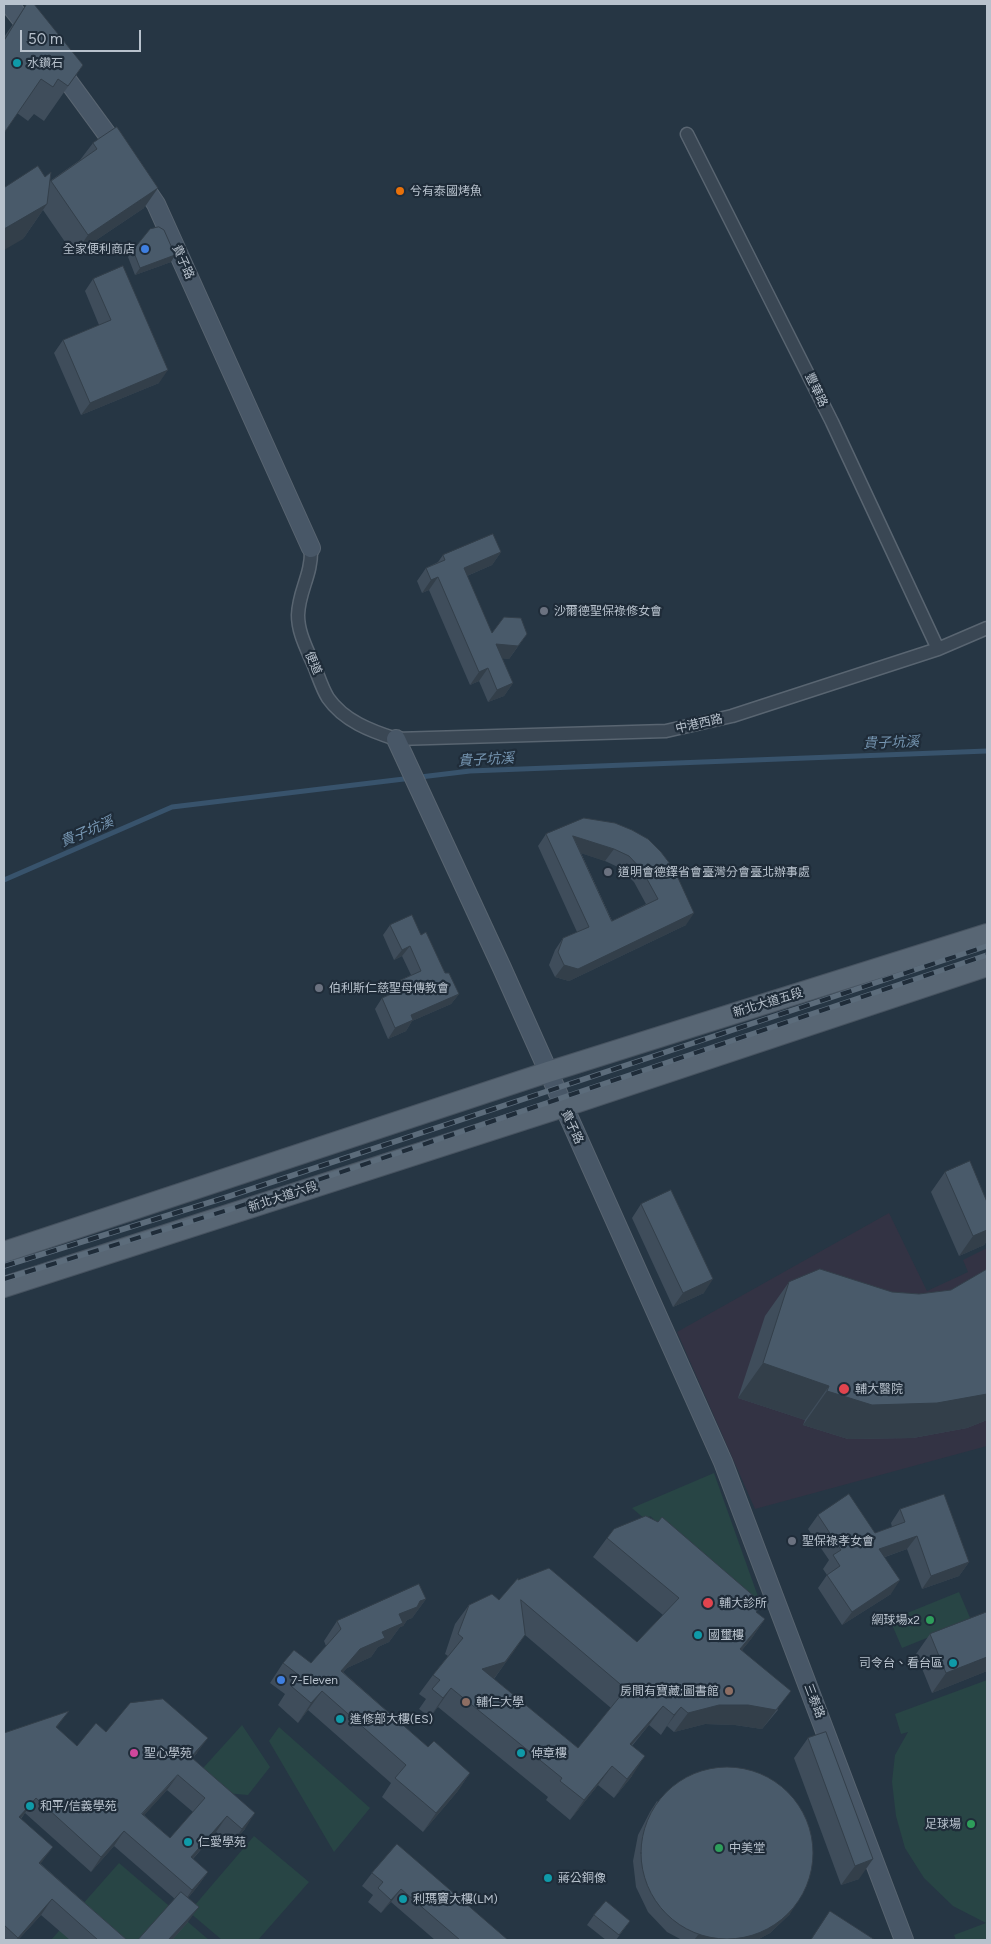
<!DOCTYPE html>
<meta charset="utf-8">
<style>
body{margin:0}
#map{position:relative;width:991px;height:1944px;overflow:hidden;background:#263644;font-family:Figtree,sans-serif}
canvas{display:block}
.frame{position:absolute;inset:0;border:5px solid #b8c2cd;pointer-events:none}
.scale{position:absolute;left:20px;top:30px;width:121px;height:22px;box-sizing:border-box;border:2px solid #b8c2cd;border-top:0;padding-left:6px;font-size:15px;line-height:18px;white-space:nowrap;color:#b8c2cd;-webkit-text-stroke:4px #1f2c39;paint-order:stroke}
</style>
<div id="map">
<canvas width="991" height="1944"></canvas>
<div class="frame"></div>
<div class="scale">50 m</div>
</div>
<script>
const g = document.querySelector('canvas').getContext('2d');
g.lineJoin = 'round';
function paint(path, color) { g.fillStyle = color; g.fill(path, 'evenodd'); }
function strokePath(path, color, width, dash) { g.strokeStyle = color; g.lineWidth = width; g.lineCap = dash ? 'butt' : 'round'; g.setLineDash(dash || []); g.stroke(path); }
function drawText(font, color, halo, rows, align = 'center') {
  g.font = font + ' Figtree,"Noto Sans TC",sans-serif'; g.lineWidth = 4.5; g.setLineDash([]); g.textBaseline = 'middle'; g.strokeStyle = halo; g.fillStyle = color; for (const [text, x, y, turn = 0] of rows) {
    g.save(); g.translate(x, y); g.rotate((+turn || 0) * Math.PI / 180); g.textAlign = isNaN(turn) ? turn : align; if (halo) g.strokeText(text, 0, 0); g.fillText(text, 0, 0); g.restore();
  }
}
const medical = new Path2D(`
 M 889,1213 L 927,1291 L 968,1272 L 963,1260 L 987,1248 L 987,1446 L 755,1509 L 677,1332 Z`);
const green = new Path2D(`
 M 714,1473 L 761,1605 L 754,1606 L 650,1516 L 646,1520 L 632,1508 Z
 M 959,1592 L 971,1620 L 902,1648 L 890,1620 Z
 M 987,1680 L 987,1940 L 956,1940 L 954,1935 L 986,1923 L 953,1906 L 924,1878 L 905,1848 L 896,1816 L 892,1782 L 895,1755 L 908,1732 L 901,1734 L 895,1714 Z
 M 242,1725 L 270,1767 L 248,1795 L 214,1792 L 195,1777 Z
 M 279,1727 L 370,1808 L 334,1852 L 269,1741 Z
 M 254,1836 L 309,1882 L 258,1940 L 222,1940 L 189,1912 Z
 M 119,1863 L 209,1940 L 51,1940 Z`);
const stream = new Path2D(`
 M 4,880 L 172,807 L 470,771 L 987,751`);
const street = new Path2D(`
 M 687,134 L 832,422 L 938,649
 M 311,548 C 312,576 299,589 298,615 C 298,631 305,645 311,659 C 317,671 321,687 328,698 C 344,721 371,731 396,739 L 666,731 L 732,716 L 938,649 L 987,628`);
const secondary = new Path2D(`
 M 9,4 L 32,33
 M 57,66 L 120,152
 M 139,179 L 156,204 L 311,548
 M 396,739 L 502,968 L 723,1462 L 904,1940`);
const primary = new Path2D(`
 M 4,1252 L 548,1072 L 987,934
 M 4,1287 L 563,1107 L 987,966`);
const rail = new Path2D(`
 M 4,1266 L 227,1197 L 987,946
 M 4,1279 L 231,1209 L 987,955`);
const wall = new Path2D(`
 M 27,4 L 83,65 L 44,121 L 34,114 L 28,121 L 17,113 L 4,133 L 4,37 Z
 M 93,143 L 144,208 L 74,255 L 43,210 L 23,239 L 50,181 L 80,160 Z
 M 133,250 L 175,255 L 171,262 L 135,275 L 128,257 Z
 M 93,279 L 159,383 L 81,415 L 54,353 L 63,340 L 99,325 L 85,291 Z
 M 501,552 L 492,565 L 467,576 L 492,633 L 527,634 L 509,659 L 502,658 L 513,683 L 504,696 L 488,702 L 479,681 L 470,685 L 429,590 L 422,593 L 417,581 L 426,568 L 438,562 L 443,555 Z
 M 615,823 L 686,925 L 569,981 L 555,977 L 549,965 L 555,950 L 563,938 L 577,932 L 538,846 L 546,834 ZM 581,853 L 605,861 L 620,868 L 634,882 L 646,904 L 612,921 Z
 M 390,925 L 421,935 L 459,994 L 451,1004 L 412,1021 L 406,1031 L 388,1039 L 375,1009 L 382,998 L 388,995 L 387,993 L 394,983 L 411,975 L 402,956 L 394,960 L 383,935 Z
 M 945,1172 L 987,1202 L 987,1241 L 984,1245 L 959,1256 L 931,1192 Z
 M 641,1204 L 704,1293 L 673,1307 L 632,1218 Z
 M 987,1269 L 987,1420 L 967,1428 L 913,1438 L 848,1439 L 803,1425 L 805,1420 L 738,1398 L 765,1316 L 789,1282 L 892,1292 L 919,1294 L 951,1290 Z
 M 900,1509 L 969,1562 L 959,1576 L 922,1589 L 907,1549 L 885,1557 L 891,1594 L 842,1625 L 818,1588 L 827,1575 L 823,1569 L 829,1560 L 808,1529 L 818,1515 L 875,1533 L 892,1527 L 891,1523 Z
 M 607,1538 L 757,1613 L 765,1619 L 751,1639 L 742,1650 L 778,1710 L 762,1729 L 735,1725 L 705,1724 L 674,1732 L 667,1726 L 661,1735 L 649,1725 L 632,1746 L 632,1776 L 614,1798 L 598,1785 L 570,1820 L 546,1800 L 548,1797 L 438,1707 L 430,1717 L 419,1709 L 426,1699 L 419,1694 L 433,1675 L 448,1656 L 445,1654 L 455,1624 L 469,1605 L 499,1600 L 518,1580 L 637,1642 L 663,1615 L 593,1557 ZM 525,1635 L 611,1708 L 578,1748 L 494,1679 Z
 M 426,1599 L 412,1618 L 407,1620 L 403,1626 L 400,1627 L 389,1642 L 378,1647 L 371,1657 L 347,1668 L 343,1672 L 428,1747 L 470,1773 L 457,1792 L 423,1832 L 382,1797 L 391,1783 L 308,1710 L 298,1723 L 278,1705 L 285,1694 L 270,1683 L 283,1663 L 311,1663 L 326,1646 L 324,1641 L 337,1621 Z
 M 930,1634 L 987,1671 L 932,1693 L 916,1654 Z
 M 57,1728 L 77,1746 L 106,1732 L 197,1753 L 192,1759 L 245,1829 L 231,1845 L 216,1832 L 193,1859 L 208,1872 L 197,1887 L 188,1898 L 188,1922 L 172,1940 L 138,1940 L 175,1899 L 114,1846 L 91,1872 L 25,1813 L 21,1819 L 41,1864 L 127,1940 L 70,1940 L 41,1915 L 18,1940 L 4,1940 L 4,1733 ZM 167,1790 L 193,1812 L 170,1838 L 144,1815 Z
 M 826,1732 L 859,1879 L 841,1885 L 794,1758 L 808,1738 Z
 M 657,1801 L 790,1914 L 770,1933 L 757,1940 L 682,1940 L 667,1932 L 648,1912 L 636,1887 L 633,1861 L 638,1835 L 650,1812 Z
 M 372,1873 L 508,1940 L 435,1940 L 391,1902 L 381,1913 L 368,1902 L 373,1895 L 362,1886 Z
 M 594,1915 L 630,1921 L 616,1940 L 606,1940 L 587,1925 Z`);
const shadedWall = new Path2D(`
 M 158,188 L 144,208 L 74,255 L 88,235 Z
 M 47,204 L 23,239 L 4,250 L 4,229 Z
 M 175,255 L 171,262 L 135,275 L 140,268 Z
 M 168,370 L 159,383 L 81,415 L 90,403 Z
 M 501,552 L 492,565 L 455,581 L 464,568 Z
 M 438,577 L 429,590 L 422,593 L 431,580 Z
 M 496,644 L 518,646 L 509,659 L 487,657 Z
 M 488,668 L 479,681 L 470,685 L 479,672 Z
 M 513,683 L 504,696 L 488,702 L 497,690 Z
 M 573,836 L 614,849 L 605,861 L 565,848 Z
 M 694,913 L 686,925 L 569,981 L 555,977 L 564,965 Z
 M 410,946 L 402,956 L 394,960 L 402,950 Z
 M 459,994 L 451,1004 L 412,1021 L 406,1031 L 388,1039 L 395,1028 L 411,1015 Z
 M 987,1230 L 987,1241 L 984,1245 L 959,1256 L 973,1236 Z
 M 713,1279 L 704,1293 L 673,1307 L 683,1293 Z
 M 763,1363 L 829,1386 L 805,1420 L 738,1398 Z
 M 827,1391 L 987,1394 L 987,1420 L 967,1428 L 913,1438 L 848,1439 L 803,1425 Z
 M 917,1536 L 907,1549 L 870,1562 L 879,1549 Z
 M 969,1562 L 959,1576 L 922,1589 L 931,1576 Z
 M 900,1580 L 891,1594 L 842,1625 L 852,1612 Z
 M 426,1599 L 412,1618 L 407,1620 L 403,1626 L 400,1627 L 389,1642 L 378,1647 L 371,1657 L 347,1668 L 328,1690 L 341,1671 L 360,1649 L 382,1632 L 399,1614 L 420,1601 Z
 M 765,1619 L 751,1639 L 727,1668 L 740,1649 Z
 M 525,1635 L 512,1654 L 492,1681 L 482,1669 Z
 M 987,1657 L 987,1671 L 932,1693 L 946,1673 Z
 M 451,1688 L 438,1707 L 430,1717 L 443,1698 Z
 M 322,1691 L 308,1710 L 298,1723 L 311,1703 Z
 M 791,1691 L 762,1729 L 735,1725 L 705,1724 L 674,1732 L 688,1713 L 719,1705 Z
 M 663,1706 L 649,1725 L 616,1763 L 630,1744 Z
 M 681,1707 L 667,1726 L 661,1735 L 674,1715 Z
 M 69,1711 L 58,1726 L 45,1742 L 56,1727 Z
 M 208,1738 L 197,1753 L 180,1772 L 191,1757 Z
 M 645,1756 L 632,1776 L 614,1798 L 627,1779 Z
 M 612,1766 L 598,1785 L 570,1820 L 584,1800 Z
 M 470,1773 L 457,1792 L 423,1832 L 436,1813 Z
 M 178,1775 L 167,1790 L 132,1829 L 142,1814 Z
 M 36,1798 L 25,1813 L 9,1832 L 19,1817 Z
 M 255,1813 L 245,1829 L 231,1845 L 242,1829 Z
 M 227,1816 L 216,1832 L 181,1872 L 191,1857 Z
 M 124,1831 L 114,1846 L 91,1872 L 101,1857 Z
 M 53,1847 L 42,1862 L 29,1878 L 39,1863 Z
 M 873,1859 L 859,1879 L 841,1885 L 855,1866 Z
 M 208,1872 L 197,1887 L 182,1905 L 192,1890 Z
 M 401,1889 L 391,1902 L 381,1913 L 391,1900 Z
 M 52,1899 L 41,1915 L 18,1940 L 16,1940 Z
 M 797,1903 L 790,1914 L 770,1933 L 757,1940 L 694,1940 L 698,1935 Z
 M 199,1907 L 188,1922 L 172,1940 L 168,1940 Z`);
const building = new Path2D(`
 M 27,4 L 34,4 L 83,65 L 68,86 L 58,79 L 53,87 L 41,79 L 4,133 L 4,41 Z
 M 117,127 L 158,188 L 88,235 L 51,181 L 97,149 L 93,143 Z
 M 38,166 L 45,177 L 51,172 L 47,204 L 4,229 L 4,188 Z
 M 159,227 L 164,230 L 175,255 L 140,268 L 133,250 L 150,229 Z
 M 123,266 L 168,370 L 90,403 L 63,340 L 111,320 L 93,279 Z
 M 493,534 L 501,552 L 464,568 L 492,633 L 504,617 L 521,618 L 527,634 L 518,646 L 496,644 L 513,683 L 497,690 L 488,668 L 479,672 L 438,577 L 431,580 L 426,568 L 445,560 L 443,555 Z
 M 584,818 L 615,823 L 632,830 L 648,839 L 661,852 L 674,869 L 694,913 L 578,969 L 564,965 L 558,952 L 563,938 L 589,927 L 546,834 ZM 573,836 L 614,849 L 629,856 L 642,870 L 658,899 L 612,921 Z
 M 412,915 L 421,935 L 426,932 L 445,973 L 449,973 L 459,994 L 411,1015 L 413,1020 L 395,1028 L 382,998 L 398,991 L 394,983 L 421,971 L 410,946 L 402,950 L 390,925 Z
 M 970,1161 L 987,1202 L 987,1230 L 973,1236 L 945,1172 Z
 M 671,1190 L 713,1279 L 683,1293 L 641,1204 Z
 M 820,1269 L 892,1292 L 919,1294 L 951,1290 L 987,1269 L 987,1394 L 937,1403 L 872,1405 L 827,1391 L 829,1386 L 763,1363 L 789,1282 Z
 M 849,1494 L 875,1533 L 905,1522 L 900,1509 L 944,1494 L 969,1562 L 931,1576 L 917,1536 L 879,1549 L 900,1580 L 852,1612 L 827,1575 L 840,1566 L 833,1555 L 841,1550 L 818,1515 Z
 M 646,1516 L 658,1522 L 662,1517 L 763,1604 L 756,1612 L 765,1619 L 740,1649 L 791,1691 L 776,1710 L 748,1705 L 719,1705 L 688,1713 L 681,1707 L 674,1715 L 663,1706 L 630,1744 L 645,1756 L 627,1779 L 612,1766 L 584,1800 L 560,1781 L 562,1778 L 451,1688 L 443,1698 L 432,1689 L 440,1680 L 433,1675 L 463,1638 L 458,1634 L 469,1605 L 492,1594 L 499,1600 L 518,1578 L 518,1580 L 549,1568 L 637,1642 L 679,1598 L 607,1538 L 614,1529 ZM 521,1600 L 626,1689 L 578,1748 L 482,1669 L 505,1662 L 525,1635 Z
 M 419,1584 L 426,1599 L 420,1601 L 417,1607 L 399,1614 L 403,1623 L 382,1632 L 385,1638 L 360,1649 L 341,1671 L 428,1747 L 434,1741 L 470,1773 L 436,1813 L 395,1778 L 406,1765 L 322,1691 L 311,1703 L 291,1686 L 300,1676 L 283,1663 L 294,1650 L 311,1663 L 341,1629 L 337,1621 Z
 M 987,1612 L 987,1657 L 946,1673 L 930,1634 Z
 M 163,1699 L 208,1738 L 191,1757 L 255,1813 L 242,1829 L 227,1816 L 191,1857 L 208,1872 L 192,1890 L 124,1831 L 101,1857 L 36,1798 L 19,1817 L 53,1847 L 39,1863 L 127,1940 L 98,1940 L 52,1899 L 18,1938 L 4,1925 L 4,1733 L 69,1711 L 56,1727 L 77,1746 L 96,1723 L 106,1732 L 130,1703 ZM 178,1775 L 205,1798 L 170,1838 L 142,1814 Z
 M 826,1732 L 873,1859 L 855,1866 L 808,1738 Z
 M641 1853a86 86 0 1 1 172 0a86 86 0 1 1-172 0Z
 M 397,1844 L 508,1940 L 460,1940 L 401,1889 L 391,1900 L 378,1888 L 383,1882 L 372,1873 Z
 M 181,1892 L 199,1907 L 168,1940 L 138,1940 Z
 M 606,1901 L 630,1921 L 619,1935 L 594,1915 Z
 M 830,1911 L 875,1940 L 811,1940 Z`);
const markers = [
 [17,63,5,"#0f9aa8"],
 [400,191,5,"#e8710a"],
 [145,249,5,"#3f7fe0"],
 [544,611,5,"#6b7280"],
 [608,872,5,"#6b7280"],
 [319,988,5,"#6b7280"],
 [844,1389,6,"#e0444e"],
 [792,1541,5,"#6b7280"],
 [708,1603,6,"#e0444e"],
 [930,1620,5,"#2e9e5b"],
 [698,1635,5,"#0f9aa8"],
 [953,1663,5,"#0f9aa8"],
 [281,1680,5,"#3f7fe0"],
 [729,1691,5,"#8d6e63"],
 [466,1702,5,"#8d6e63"],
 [340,1719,5,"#0f9aa8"],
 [134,1753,5,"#d1479c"],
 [521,1753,5,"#0f9aa8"],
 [30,1806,5,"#0f9aa8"],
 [971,1824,5,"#2e9e5b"],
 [188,1842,5,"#0f9aa8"],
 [719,1848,5,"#2e9e5b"],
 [548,1878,5,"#0f9aa8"],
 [403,1899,5,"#0f9aa8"]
];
const poiNames = [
 ["水鑽石",27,63],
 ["兮有泰國烤魚",410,191],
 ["全家便利商店",135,249,"right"],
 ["沙爾德聖保祿修女會",554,611],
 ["道明會德鐸省會臺灣分會臺北辦事處",618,872],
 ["伯利斯仁慈聖母傳教會",329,988],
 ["輔大醫院",855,1389],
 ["聖保祿孝女會",802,1541],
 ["輔大診所",719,1603],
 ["網球場x2",920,1620,"right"],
 ["國璽樓",708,1635],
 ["司令台、看台區",943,1663,"right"],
 ["7-Eleven",291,1680],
 ["房間有寶藏;圖書館",719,1691,"right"],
 ["輔仁大學",476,1702],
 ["進修部大樓(ES)",350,1719],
 ["聖心學苑",144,1753],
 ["倬章樓",531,1753],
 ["和平/信義學苑",40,1806],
 ["足球場",961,1824,"right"],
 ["仁愛學苑",198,1842],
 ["中美堂",729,1848],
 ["蔣公銅像",558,1878],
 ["利瑪竇大樓(LM)",413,1899]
];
const streetNames = [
 ["貴子路",183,262,66],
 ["豐華路",816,390,64],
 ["便道",313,663,66],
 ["中港西路",699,724,-13],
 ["新北大道五段",768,1003,-17],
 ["貴子路",572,1127,65],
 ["新北大道六段",283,1197,-18],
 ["三泰路",814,1701,69]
];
const waterNames = [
 ["貴子坑溪",891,743,-2],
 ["貴子坑溪",486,760,-3],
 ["貴子坑溪",87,832,-23]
];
paint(medical, '#334');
paint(green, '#284545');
strokePath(stream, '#38536c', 5);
strokePath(street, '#596571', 15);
strokePath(secondary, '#596571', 20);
strokePath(primary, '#475360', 22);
strokePath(street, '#3a4754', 12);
strokePath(secondary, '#485767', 18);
strokePath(primary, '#586674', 20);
strokePath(rail, '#5c6c7b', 5.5);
strokePath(rail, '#1f2c39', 4, [11]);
paint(wall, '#3f4d5b');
paint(shadedWall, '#333f4a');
paint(building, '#495a6a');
strokePath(building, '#333f4a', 1);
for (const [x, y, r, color] of markers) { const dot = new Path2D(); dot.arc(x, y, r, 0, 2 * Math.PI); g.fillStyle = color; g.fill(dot); strokePath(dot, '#1f2c39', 2); }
drawText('12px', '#b8c2cd', '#1f2c39', poiNames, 'left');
drawText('12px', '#b8c2cd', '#1f2c39', streetNames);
drawText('italic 14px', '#7696b2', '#1f2c39', waterNames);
</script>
